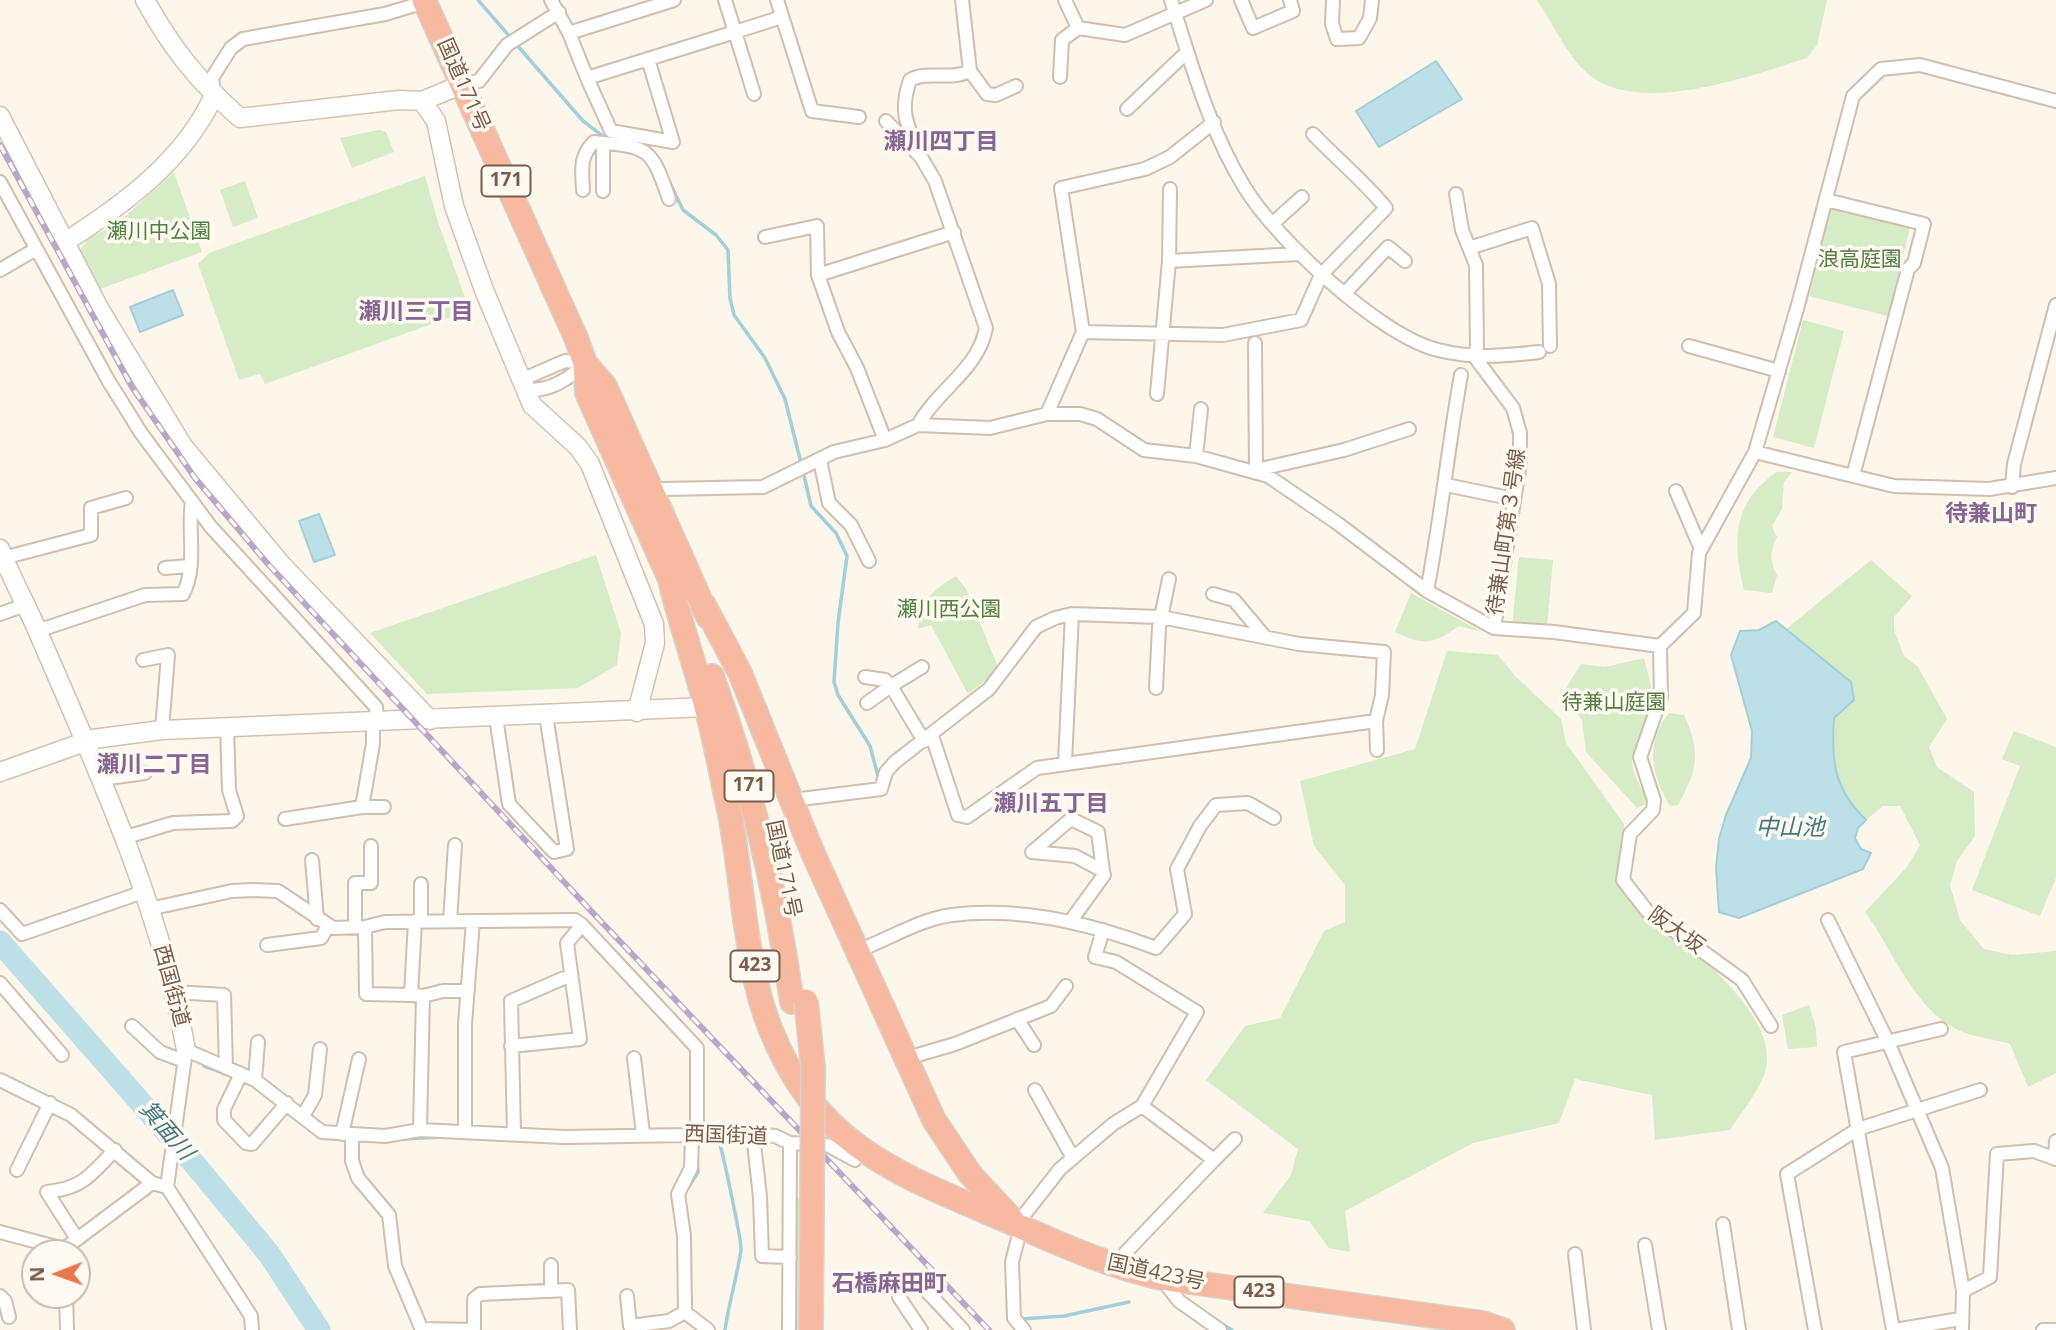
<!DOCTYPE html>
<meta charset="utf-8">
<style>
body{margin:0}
#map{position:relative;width:2056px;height:1330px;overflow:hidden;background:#fdf6ea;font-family:"Open Sans",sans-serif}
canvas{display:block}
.north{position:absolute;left:21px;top:1239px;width:70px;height:70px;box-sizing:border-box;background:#fffaf1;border:2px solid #c9bbaf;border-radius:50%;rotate:269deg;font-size:19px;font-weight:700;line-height:28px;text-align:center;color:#795d4c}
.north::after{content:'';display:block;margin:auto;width:24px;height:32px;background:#e8764e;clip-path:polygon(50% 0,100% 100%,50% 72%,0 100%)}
</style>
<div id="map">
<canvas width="2056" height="1330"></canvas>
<div class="north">N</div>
</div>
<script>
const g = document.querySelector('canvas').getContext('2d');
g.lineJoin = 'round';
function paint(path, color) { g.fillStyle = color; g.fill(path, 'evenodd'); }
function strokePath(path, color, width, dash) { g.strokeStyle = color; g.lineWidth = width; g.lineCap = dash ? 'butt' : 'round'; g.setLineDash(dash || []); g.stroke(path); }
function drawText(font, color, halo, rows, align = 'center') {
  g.font = font + ' "Open Sans","Noto Sans JP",sans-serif'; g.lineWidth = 7; g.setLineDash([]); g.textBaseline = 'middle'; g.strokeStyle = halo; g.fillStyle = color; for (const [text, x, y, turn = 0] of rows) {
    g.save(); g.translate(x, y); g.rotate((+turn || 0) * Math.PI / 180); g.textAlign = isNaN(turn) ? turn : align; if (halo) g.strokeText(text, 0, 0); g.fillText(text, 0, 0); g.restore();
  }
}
const green = new Path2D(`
 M 1537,0 L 1827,0 L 1817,45 L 1807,58 C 1750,76 1633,119 1585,71 C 1566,53 1552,22 1537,0 Z
 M 379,130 L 386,132 L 394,152 L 352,168 L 340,138 Z
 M 174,172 L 202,252 L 100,289 L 80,250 L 88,239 L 119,222 Z
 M 425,176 L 438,222 L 468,306 L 454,316 L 265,384 L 260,374 L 239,380 L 198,264 L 209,253 Z
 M 245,181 L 258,218 L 233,227 L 220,190 Z
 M 1832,204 L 1911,224 L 1888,316 L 1809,296 Z
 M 1803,320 L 1844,331 L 1814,448 L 1773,437 Z
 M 1777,472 L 1792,472 L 1784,482 L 1782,509 L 1772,526 L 1777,537 C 1770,552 1769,560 1777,575 L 1772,593 L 1744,590 C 1732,542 1732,502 1777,472 Z
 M 596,555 L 621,633 L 617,665 L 578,688 L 427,694 L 370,633 Z
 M 1519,557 L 1553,560 L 1547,627 L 1512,626 Z
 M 1871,560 L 1912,596 L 1894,617 L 1894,630 L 1904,656 L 1918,667 L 1947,719 L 1929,747 L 1937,767 L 1974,792 L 1975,836 L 1957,861 L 1950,885 L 1960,920 L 1984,949 L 2012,955 L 2056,951 L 2056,1073 L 2028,1087 L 2010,1044 C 1994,1039 1973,1037 1958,1030 C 1914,1010 1892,948 1865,912 L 1907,867 L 1920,845 L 1900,806 L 1883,806 L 1866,820 C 1834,787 1831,764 1834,718 L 1853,700 L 1786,629 Z
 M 956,576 L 966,589 L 998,667 L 993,675 L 968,694 L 931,625 L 918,629 C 923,598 930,592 956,576 Z
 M 1411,593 L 1482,632 L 1459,626 C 1434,644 1423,646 1395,632 Z
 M 1447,651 L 1498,655 L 1515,676 L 1561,719 L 1566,743 L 1624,824 L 1623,893 C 1664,928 1789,1013 1764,1075 C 1757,1094 1741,1113 1730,1130 L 1655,1140 L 1652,1095 L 1575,1079 L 1559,1123 L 1473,1143 L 1345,1211 L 1350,1252 L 1329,1248 L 1309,1221 L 1263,1213 L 1291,1175 L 1298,1149 L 1206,1080 L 1245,1026 L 1280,1018 L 1324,931 L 1345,922 L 1345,885 L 1314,846 L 1300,781 L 1415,749 Z
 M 1644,658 C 1648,674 1654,690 1651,706 C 1644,751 1615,747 1647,797 L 1644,805 L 1637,808 L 1586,752 L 1582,720 L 1562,694 L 1581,664 L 1605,667 Z
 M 1669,713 L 1684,715 C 1701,752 1698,770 1678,805 L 1670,806 C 1652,775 1644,744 1669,713 Z
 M 2014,731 L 2056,747 L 2056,878 L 2040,916 L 1972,890 L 2020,766 L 2002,759 Z
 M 1809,1005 L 1816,1028 L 1817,1047 L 1788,1049 L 1782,1015 Z
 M 795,1197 L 818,1197 L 817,1330 L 793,1330 Z`);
const water = new Path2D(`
 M 1436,61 L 1462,99 L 1379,147 L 1356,111 Z
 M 173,290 L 183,315 L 140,332 L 130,307 Z
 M 319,514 L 335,555 L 314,562 L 299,521 Z
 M 1776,621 L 1851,682 L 1854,700 L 1834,718 C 1831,762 1834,789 1866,820 L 1858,828 L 1855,838 L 1861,849 L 1871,853 L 1863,869 L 1739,918 L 1719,912 L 1716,868 L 1719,839 L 1726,815 L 1751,758 L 1752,731 L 1731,655 L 1740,631 L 1759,630 Z`);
const stream = new Path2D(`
 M 478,0 L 511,38
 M 516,44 L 583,121 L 604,137
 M 658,158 L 683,210 L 716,235 L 728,250 L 730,298 L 734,315 L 765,358 L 785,399 L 801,463
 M 803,471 L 811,506 L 836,533 L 847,556 L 838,623 L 834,682 L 838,695 L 870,746 L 878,776
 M 204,1066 L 232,1076
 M 718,1138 C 722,1148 742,1242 741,1250 C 737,1277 729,1302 725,1330
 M 361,1141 L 444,1137
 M 688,1188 L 698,1172 L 697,1158
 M 691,1296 L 691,1306
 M 1022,1319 L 1064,1316 L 1129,1302
 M 1220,1323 L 1232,1330`);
const river = new Path2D(`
 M 0,942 L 192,1161 L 269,1254 L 319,1330`);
const street = new Path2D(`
 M 551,0 L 569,33 L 587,78 L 735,32 L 725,0
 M 777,0 L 812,111 L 859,117
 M 1065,0 L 1078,28 L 1125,35 L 1206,0
 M 1171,0 C 1191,63 1210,132 1245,188 C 1276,239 1380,336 1438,350 C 1473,359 1504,356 1539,352
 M 1241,0 L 1253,28 L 1293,11 L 1290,0
 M 1333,0 L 1332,24 L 1337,39 L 1359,38 L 1370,18 L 1372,0
 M 569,33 L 674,0
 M 970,71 L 987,94 L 996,95 L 1016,86
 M 1060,77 L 1062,40 L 1078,28
 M 587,78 L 611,131 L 673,142 L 648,59
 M 463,84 L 479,81 L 507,45 L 559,12
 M 754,94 L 735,32 L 782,17
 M 214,95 L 212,78 L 231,48 L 243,39 L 385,14 L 425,2
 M 1127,109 L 1187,52
 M 886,121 L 921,157 L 935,181 L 986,328 C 978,370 938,389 918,425
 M 920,154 C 907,125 899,112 910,80 C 928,70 950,81 970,71 L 962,0
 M 0,182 L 108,380 L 141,433 L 211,527 L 376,707 L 377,722
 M 583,190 C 582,170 579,157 594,142 C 648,147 651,146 669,199
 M 603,191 L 603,143
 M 1456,194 L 1462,230 L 1476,265 L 1477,347 L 1474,356
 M 1826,200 L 1924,224 L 1914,263 L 1908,269 L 1853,476
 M 1272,224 L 1302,197
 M 765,237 L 817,226 L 818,275 L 838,332 L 857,368 L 885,440
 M 1469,248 L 1532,228 L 1549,284 L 1550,346
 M 1169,261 L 1298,254
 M 0,270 L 36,249
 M 818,275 L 954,232
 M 1345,293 L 1388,247 L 1405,261
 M 1083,332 L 1223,335 L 1301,320 L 1321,275 L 1386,208 C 1364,181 1337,159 1313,134
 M 1255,343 L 1256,470 L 1344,450 L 1409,429
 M 1689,346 L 1779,371
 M 1474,356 L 1513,408 L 1520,433 L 1520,463 L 1494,628
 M 565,361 L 585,363 C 570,379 547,393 525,389 L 528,377 Z
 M 1157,394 L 1169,261 L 1170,189
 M 1047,414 L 1083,332 L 1061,188 L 1145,169 L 1170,157 L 1214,122
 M 1755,452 L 1894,486 L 1989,489 L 2056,478
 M 1196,456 L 1201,409
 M 820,460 L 829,503 L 851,525 L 869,561
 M 1446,485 L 1514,499
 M 2012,487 L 2014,464 L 2056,305
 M 1676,491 L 1701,549
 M 653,494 L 663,489 L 763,487 L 834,452 L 885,440 L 918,425 L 990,428 L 1047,414 L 1080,414 L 1097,419 L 1144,450 L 1196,456 L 1268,476 L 1337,523 L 1427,591 L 1494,628 L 1554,632 L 1660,646
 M 3,558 L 91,535 L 91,508 L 126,498
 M 165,568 L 189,566
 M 1427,591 C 1441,519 1448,447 1461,375
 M 1213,594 L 1234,600 L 1265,637
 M 0,614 L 25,605
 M 37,631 L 145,595 L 183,594 C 198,565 187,531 192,501
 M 143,660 L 168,655 L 162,730
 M 922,667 L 891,686 L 924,741
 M 865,677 L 885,680 L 891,686 L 867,703
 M 1156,688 L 1159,627 L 1169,579
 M 496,717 L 509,804 L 554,852 L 567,849 L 546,715
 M 1376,721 L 1377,750
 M 1065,762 L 1072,614
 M 101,779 L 145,773
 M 793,800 L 881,789 L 886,772 L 895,762 L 989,689 L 1036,627 L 1055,618 L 1072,614 L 1161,617 L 1299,644 L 1384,652 L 1382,695 L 1376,721 L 1037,768 L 967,817 L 958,815 L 932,736
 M 362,807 L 384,807
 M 285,819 L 362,807 L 373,744 L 373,722
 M 123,838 L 173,823 L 232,821 L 237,816 L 229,790 L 227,727
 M 312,860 L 317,919
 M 421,884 L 421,921
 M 149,909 L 232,891 L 253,890 L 278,891 L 333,928 L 365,927 L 385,922 L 575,920 L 582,925 L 697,1048 L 697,1125 L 692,1136 L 691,1168 L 678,1194 L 684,1236 L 685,1312 L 669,1321 L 630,1326 L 627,1296
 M 0,910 L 22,934 L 143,892
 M 1828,920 L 1888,1042 L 1942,1168 L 1963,1291 L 1962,1330
 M 415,921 L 411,995 L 423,996 L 420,1130
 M 450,921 L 455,845
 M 1070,922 L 1104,875 L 1103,871 L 1098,832 L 1071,819 L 1032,852 L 1075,856 L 1103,871
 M 355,927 L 355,883 L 371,883 L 371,846
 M 365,927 L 366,994 L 411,995
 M 267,945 L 321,938 L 328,926
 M 857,951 C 887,940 920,919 952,915 C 1020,906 1093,924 1156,948 L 1185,914 L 1177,869 L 1200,826 L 1216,805 L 1248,803 L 1274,818
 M 0,983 L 62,1055
 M 174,992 L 224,995 L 226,1068
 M 423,996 L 443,991 L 468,991
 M 1017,1019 L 1034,1045
 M 132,1026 L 160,1052 L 184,1061
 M 1771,1026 L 1742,980 L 1647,911 L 1623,880 L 1630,834 L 1653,810 L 1654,800 L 1640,757 L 1661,697 L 1660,646 L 1694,613 L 1699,553 L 1755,452 L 1798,305 L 1853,96 L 1881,69 L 1920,65 L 2056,101
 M 511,1046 L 580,1039 L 567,943 L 582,925
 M 634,1058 L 643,1134
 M 904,1059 L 955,1044 L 1051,1006 L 1066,986
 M 241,1074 L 224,1109 L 224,1120 L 246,1143 L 252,1144 L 287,1103
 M 0,1080 L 71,1115 L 152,1183 L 167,1187
 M 255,1080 L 258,1042
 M 1035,1090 L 1073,1158
 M 303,1116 L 315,1095 L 320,1049
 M 465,1130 L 465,1024 L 473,921
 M 514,1133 L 511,1001 L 571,975
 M 342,1134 L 359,1059
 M 753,1134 L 760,1197 L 762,1256 L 790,1257
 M 352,1135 L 352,1161 L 358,1178 L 389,1215 L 395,1266 L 422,1330
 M 2055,1158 L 2056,1141
 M 1214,1160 L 1235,1139
 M 17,1170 L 50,1103
 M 1723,1224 L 1739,1330
 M 0,1232 L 64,1249 L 152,1183
 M 77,1239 L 47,1192 C 84,1188 90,1175 115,1150
 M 1645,1245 L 1659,1330
 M 1575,1254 L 1584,1330
 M 551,1265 L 551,1291
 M 1124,1270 L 1126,1252 L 1214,1160 L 1142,1106
 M 1161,1278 L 1179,1301 L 1220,1330
 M 1963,1291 L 1990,1277 L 1997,1154 L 2034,1151 L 2056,1159
 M 66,1295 L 67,1330
 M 0,1296 L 5,1301 L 9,1317
 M 685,1312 L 708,1330
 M 474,1328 L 474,1299 L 480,1294 L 568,1290 L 570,1330
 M 422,1329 L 474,1330
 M 252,1330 L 251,1316 L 167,1187 L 186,1050 L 255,1080 L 322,1132 L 385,1136 L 420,1130 L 564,1137 L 753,1134 L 775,1136 L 790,1143 L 827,1145 L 855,1160
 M 789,1330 L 790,1143
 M 921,1330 L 899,1297 L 899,1289 L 921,1285 L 963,1330
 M 1024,1330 L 1014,1318 L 1012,1262 L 1024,1215 L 1060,1169 L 1113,1124 L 1142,1106 L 1197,1012 L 1116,962 L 1095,957 L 1103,930
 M 1815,1330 L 1787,1174 L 1858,1129 L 1980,1090
 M 1893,1330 L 1844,1052 L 1941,1029
 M 1895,1330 L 1960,1319
 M 2043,1330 L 2054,1330`);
const secondary = new Path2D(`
 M 145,0 C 173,50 197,80 240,118 L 399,100 L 422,101 L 463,84
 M 422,101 L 436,121 L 454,206 L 484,290 L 532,405 L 578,447 L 590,464 L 654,624 L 655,643 L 637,712
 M 0,116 L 100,310 L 183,446 L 281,564 L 430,720
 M 65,242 C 123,205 185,160 214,95
 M 0,549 C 11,577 26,604 38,632 C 96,767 160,904 186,1050
 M 0,772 L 93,739 L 162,730 L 706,707`);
const highway = new Path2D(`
 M 424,0 L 576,338 L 585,363 L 587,393 L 676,593
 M 585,363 L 605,386 L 708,617
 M 670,580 C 680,623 695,664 706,707 C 716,743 722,779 730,815 C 743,883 745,965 770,1028 C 817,1146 896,1173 1003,1219 C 1055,1242 1104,1265 1161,1278 L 1483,1323 L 1503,1330
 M 704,605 L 740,673 L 812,851 L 934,1120 L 970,1174 L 1011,1218
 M 712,676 C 751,783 776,889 792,1002`);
const rail = new Path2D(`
 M 0,145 L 132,387 L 195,478 L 267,563 L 593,913 L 989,1330`);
const highwayBridge = new Path2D(`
 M 806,1001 L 813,1067 L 811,1330`);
const shields = [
 [506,181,49],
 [749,786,49],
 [755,966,49],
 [1259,1292,49]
];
const shieldNames = [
 ["171",506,181],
 ["171",749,786],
 ["423",755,966],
 ["423",1259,1292]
];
const streetNames = [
 ["国道171号",463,85,66],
 ["待兼山町第３号線",1507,532,-82],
 ["国道171号",783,869,78],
 ["阪大坂",1676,931,36],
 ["西国街道",171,986,75],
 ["西国街道",726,1136,2],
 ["国道423号",1156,1273,12]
];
const parkNames = [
 ["瀬川中公園",159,232],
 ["浪高庭園",1860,260],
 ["瀬川西公園",949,610],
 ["待兼山庭園",1614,703]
];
const neighbourhoodNames = [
 ["瀬川四丁目",941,142],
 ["瀬川三丁目",416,312],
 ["待兼山町",1991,514],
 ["瀬川二丁目",154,765],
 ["瀬川五丁目",1051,804],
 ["石橋麻田町",889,1284]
];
const waterNames = [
 ["中山池",1790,828],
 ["箕面川",166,1131,49]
];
paint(green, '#d5ecc7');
paint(water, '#bde0e8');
strokePath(water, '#a3cfda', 2);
strokePath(stream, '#a3cfda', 3.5);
strokePath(river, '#bde0e8', 23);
strokePath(street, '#d0bfae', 16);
strokePath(secondary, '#d6c1ae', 21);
strokePath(highway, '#d9d2cd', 26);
strokePath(street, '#fff', 12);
strokePath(secondary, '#fff', 18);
strokePath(highway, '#f7baa0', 23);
strokePath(rail, '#baa6c8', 6);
strokePath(rail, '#fffaf1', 3.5, [10]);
strokePath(highwayBridge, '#d9d2cd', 26, []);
strokePath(highwayBridge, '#f7baa0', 23);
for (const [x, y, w] of shields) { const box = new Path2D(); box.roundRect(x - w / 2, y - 15.5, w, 31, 5); g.fillStyle = '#fffaf1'; g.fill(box); strokePath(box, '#795d4c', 2); }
drawText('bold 19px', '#795d4c', null, shieldNames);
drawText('21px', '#795d4c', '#fffaf1', streetNames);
drawText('21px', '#537f43', '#fffaf1', parkNames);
drawText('bold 23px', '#866494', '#fffaf1', neighbourhoodNames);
drawText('italic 23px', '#427785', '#fffaf1', waterNames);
</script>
